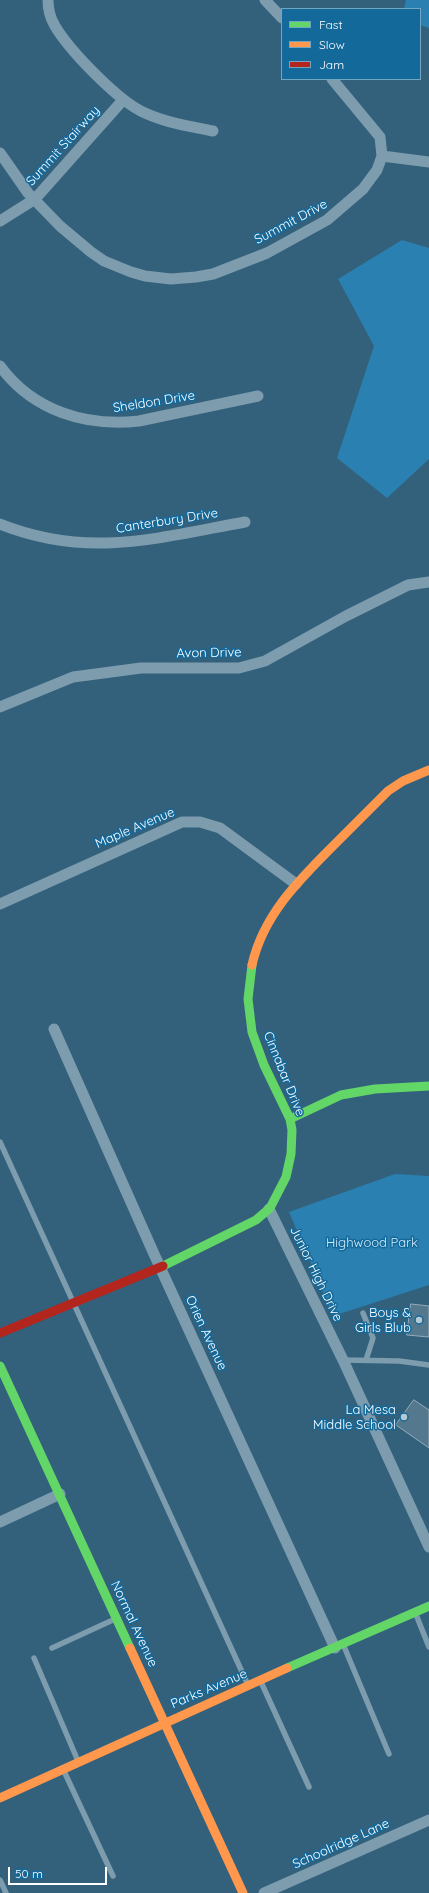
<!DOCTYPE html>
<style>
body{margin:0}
#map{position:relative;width:429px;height:1893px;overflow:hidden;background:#33617c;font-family:Quicksand,sans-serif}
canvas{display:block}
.legend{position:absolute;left:281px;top:8px;width:140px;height:72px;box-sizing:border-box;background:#14699b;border:1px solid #72a5c3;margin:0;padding:5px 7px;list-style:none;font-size:12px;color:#fff}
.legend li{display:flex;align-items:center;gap:8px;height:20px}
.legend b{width:20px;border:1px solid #72a5c3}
.scale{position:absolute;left:8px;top:1867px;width:99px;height:18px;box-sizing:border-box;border:2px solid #fff;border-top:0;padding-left:5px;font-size:12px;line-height:14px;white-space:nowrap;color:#fff;-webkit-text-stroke:3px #14699b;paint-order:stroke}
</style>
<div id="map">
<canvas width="429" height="1893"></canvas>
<ul class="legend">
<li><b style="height:5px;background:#63d668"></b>Fast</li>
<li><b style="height:5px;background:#ff974d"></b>Slow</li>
<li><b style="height:5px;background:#b3261e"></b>Jam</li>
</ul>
<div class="scale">50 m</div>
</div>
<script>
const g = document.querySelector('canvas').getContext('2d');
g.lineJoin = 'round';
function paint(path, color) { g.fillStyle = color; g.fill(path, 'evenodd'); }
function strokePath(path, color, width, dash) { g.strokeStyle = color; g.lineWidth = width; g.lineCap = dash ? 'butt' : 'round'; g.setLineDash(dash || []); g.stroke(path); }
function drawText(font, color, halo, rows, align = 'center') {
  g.font = font + ' Quicksand,sans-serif'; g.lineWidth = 3; g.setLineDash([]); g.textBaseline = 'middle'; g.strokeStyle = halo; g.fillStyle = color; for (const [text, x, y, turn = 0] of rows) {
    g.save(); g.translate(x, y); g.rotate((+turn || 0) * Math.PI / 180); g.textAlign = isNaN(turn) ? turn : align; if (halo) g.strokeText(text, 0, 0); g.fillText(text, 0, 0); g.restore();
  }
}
const green = new Path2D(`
 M 406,0 L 429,0 L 429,28 L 420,25 L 420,9 L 404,9 Z
 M 402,240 L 429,248 L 429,459 L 387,498 L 337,458 L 374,346 L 338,279 Z
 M 395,1174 L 429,1176 L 429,1285 L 333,1316 L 289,1212 Z`);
const building = new Path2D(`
 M 411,1304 L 429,1306 L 429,1337 L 407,1335 Z
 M 414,1400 L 429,1410 L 429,1448 L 396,1425 Z`);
const lane = new Path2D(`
 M 0,1142 L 248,1685
 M 363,1313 L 373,1338 L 366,1360
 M 343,1360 L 399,1361 L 429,1365
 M 415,1612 L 429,1647
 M 343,1644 L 389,1754
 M 52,1648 L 115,1619
 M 34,1658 L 78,1761
 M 261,1682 L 309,1787
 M 63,1769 L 113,1876
 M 0,1880 L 6,1893`);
const street = new Path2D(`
 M 48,0 C 48,9 50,18 55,26 C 69,50 119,102 145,113 C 167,123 189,126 213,131
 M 265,0 L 282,18
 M 0,153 L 28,193 L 60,226 L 91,252 L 104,261 L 131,272 L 145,276 L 171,279 L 196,277 L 213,274 L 267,253 L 327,220 L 363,189 L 377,170 L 382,156 L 380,137 L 332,79
 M 382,156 L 429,162
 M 0,221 L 35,199 L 123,100
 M 0,366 C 33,411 86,427 139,421 L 258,396
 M 0,524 C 88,559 157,538 245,522
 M 0,707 L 73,677 L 141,668 L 239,668 L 265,661 L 346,616 L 408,585 L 429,582
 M 0,904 L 182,822 L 200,822 L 220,828 L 296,884
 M 54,1029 L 154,1254 L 335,1648
 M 269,1209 L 343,1360 L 429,1547
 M 0,1522 L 60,1494
 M 264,1893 L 429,1820`);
const fast = new Path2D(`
 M 290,1119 L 341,1095 L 375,1089 L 429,1086
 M 163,1266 L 256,1220 L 270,1208 L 286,1177 L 291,1154 L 292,1130 L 290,1119 L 264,1065 L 252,1032 L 248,999 L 252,965
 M 0,1366 L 130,1648
 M 287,1668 L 429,1606`);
const slow = new Path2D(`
 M 252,965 C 263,916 297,882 332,847 C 350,829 369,810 388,791 L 403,781 L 429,770
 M 130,1648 L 243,1893
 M 0,1798 L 287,1668`);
const jam = new Path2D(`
 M 0,1333 L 163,1266`);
const markers = [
 [419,1320,4,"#b8c8d1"],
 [404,1417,4,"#b8c8d1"]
];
const streetNames = [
 ["Summit Stairway",63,146,-48],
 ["Summit Drive",291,222,-28],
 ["Sheldon Drive",154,402,-9],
 ["Canterbury Drive",167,521,-9],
 ["Avon Drive",209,653,-1],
 ["Maple Avenue",135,828,-23],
 ["Cinnabar Drive",284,1074,68],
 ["Junior High Drive",316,1274,64],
 ["Orien Avenue",206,1333,65],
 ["Normal Avenue",134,1624,65],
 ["Parks Avenue",209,1689,-23],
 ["Schoolridge Lane",341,1844,-24]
];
const parkNames = [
 ["Highwood Park",372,1243]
];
const poiNames = [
 ["Boys &",411,1313],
 ["Girls Blub",411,1328],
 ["La Mesa",396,1410],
 ["Middle School",396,1425]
];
paint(green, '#2980b1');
paint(building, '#54788d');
strokePath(building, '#92acbb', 1);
strokePath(lane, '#7d9cae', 5.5);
strokePath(street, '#7d9cae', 11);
strokePath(fast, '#63d668', 9);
strokePath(slow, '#ff974d', 9);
strokePath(jam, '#b3261e', 9);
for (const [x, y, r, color] of markers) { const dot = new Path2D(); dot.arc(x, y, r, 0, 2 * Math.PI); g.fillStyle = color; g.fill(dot); strokePath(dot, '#14699b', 1.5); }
drawText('13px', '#fff', '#14699b', streetNames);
drawText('13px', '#d1edfd', '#14699b', parkNames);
drawText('13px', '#fff', '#14699b', poiNames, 'right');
</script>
